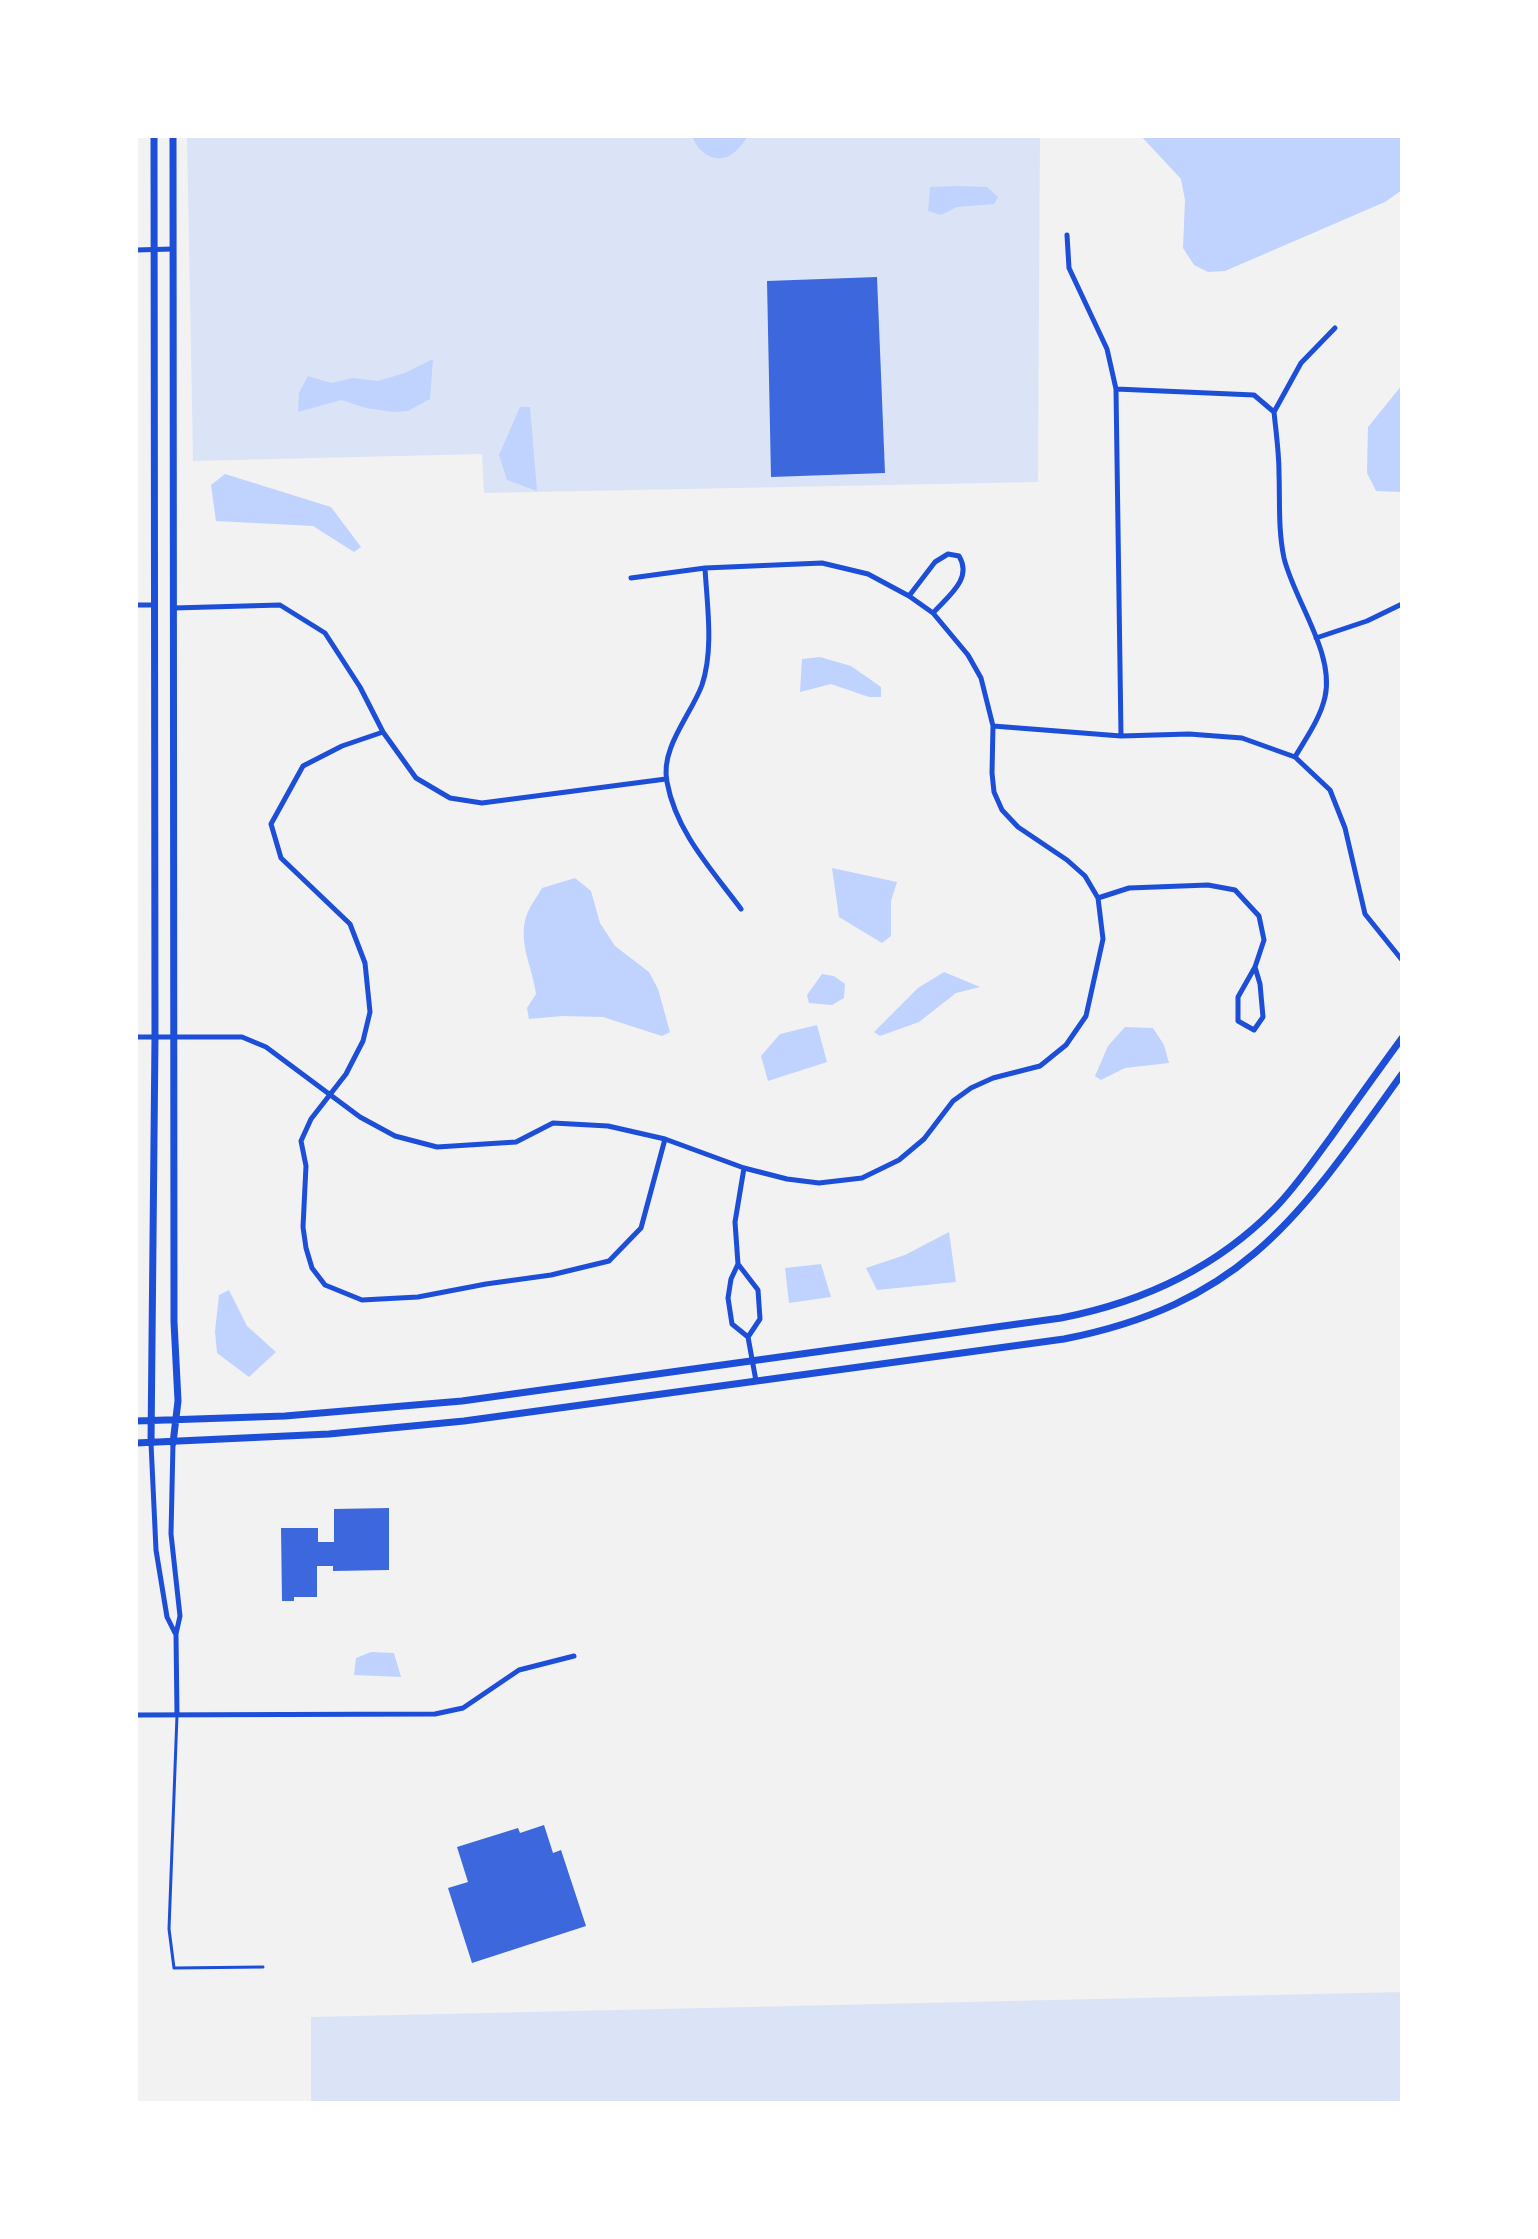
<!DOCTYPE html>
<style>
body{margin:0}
#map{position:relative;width:1538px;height:2239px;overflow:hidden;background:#f2f2f2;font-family:"IBM Plex Sans",sans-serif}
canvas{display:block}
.frame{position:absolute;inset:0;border:138px solid #fff;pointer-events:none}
</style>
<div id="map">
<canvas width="1538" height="2239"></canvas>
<div class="frame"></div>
</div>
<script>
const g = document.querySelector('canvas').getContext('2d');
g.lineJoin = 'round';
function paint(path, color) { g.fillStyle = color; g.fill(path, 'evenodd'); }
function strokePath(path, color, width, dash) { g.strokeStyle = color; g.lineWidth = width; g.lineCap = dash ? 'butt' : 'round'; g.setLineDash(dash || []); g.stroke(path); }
const green = new Path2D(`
 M 187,136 L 1040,136 L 1038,482 L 484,493 L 482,454 L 193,461 Z
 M 1402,1992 L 1402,2103 L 311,2103 L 311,2017 Z`);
const water = new Path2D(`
 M 693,136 L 748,136 C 744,142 737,152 729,156 C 714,164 695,150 693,136 Z
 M 1141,136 L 1402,136 L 1402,190 L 1385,202 L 1225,271 L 1208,272 L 1194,265 L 1183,248 L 1185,200 L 1181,179 Z
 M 958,186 L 987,187 L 998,197 L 994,204 L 957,207 L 941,215 L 928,211 L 930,187 Z
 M 433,359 L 430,399 L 408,411 L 393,412 L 366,408 L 341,400 L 298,412 L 299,393 L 308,376 L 331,383 L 353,378 L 378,381 L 405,373 Z
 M 1402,385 L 1402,492 L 1376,491 L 1367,473 L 1368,427 Z
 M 520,407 L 530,407 L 537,491 L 507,480 L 499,455 Z
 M 225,474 L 331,507 L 361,547 L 354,552 L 313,526 L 216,521 L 211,485 Z
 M 820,657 L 851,666 L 881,687 L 881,697 L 869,697 L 831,684 L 800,692 L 802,659 Z
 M 832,868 L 897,882 L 891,901 L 891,936 L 882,943 L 839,917 Z
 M 575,878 L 591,891 L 600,923 L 615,946 L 649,972 L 658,989 L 670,1032 L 662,1036 L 603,1017 L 563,1016 L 529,1019 L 527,1008 L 536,994 C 533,969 518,943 526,917 C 529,907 537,897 542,888 Z
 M 944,972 L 980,987 L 956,993 L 919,1022 L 880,1036 L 874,1032 L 918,988 Z
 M 822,974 L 834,976 L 845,984 L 844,998 L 832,1005 L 809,1003 L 807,995 Z
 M 817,1025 L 827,1062 L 768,1081 L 761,1056 L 780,1034 Z
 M 1125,1027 L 1153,1028 L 1164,1045 L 1169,1063 L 1125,1068 L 1101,1080 L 1095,1076 L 1108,1046 Z
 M 949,1232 L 956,1282 L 877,1290 L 866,1268 L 905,1255 Z
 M 821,1264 L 831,1297 L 789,1303 L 785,1268 Z
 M 229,1290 L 247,1326 L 276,1352 L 249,1377 L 217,1353 L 215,1331 L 219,1295 Z
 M 371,1652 L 394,1653 L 401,1677 L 354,1675 L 356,1658 Z`);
const building = new Path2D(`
 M 877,277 L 885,473 L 771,477 L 767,281 Z
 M 389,1508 L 389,1570 L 333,1571 L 333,1566 L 317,1566 L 317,1597 L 294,1597 L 294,1601 L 282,1601 L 281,1528 L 318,1528 L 318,1542 L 334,1542 L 334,1509 Z
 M 544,1825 L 553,1853 L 561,1850 L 586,1926 L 472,1963 L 448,1888 L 468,1882 L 457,1847 L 518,1828 L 520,1833 Z`);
const service = new Path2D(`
 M 177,1715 L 169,1929 L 174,1968 L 263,1967`);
const minor = new Path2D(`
 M 1067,235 L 1069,268 L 1107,349 L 1116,389 L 1121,736
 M 136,250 L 173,249
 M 1116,389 L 1254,395 L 1274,412 C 1276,432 1279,452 1279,473 C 1280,501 1278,530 1284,558 C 1294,600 1335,653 1325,697 C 1320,719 1306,738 1295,757
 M 1274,412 L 1301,363 L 1335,328
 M 705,568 C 707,605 714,649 702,685 C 691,715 660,748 667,782 C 676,832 712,870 741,909
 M 909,596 L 935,562 L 948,554 L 959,556 C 973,579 948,596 933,613
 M 136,605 L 154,605
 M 174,608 L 280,605 L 325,633 L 360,687 L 383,732 L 416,778 L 450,798 L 482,803 L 666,779
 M 1316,638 L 1367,621 L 1402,604
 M 993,726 L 1121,736 L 1189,734 L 1242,738 L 1295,757 L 1330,790 L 1345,828 L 1365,914 L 1402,960
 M 383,732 L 342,746 L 303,766 L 271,824 L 281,858 L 350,924 L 365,963 L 370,1012 L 363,1041 L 346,1074 L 311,1119 L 301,1141 L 306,1166 L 303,1227 L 306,1248 L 312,1268 L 325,1285 L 362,1300 L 418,1297 L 486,1284 L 551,1275 L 609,1261 L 641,1228 L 665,1139
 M 1098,898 L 1129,888 L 1208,885 L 1235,890 L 1259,916 L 1264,940 L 1255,967 L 1238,997 L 1238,1021 L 1254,1030 L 1263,1017 L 1260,984 L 1255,967
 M 136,1037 L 242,1037 L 266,1047 L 360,1117 L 395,1136 L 437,1147 L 516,1142 L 553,1123 L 608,1126 L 665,1139 L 744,1168 L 787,1179 L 819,1183 L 862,1178 L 899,1160 L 924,1139 L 953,1101 L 971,1088 L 993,1078 L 1040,1066 L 1066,1045 L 1086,1016 L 1103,939 L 1098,898 L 1085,876 L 1067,860 L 1018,827 L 1002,810 L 994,792 L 992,773 L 993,726 L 981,678 L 968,655 L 933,613 L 909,596 L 868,574 L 822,563 L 705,568 L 631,578
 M 738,1264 L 758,1290 L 760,1319 L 748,1337 L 732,1324 L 728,1298 L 731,1279 L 738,1264 L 735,1222 L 744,1168
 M 748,1337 L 756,1381
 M 151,1443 L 156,1550 L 167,1617 L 175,1633
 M 173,1443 L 171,1534 L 180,1616 L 176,1634 L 177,1715
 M 136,1715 L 435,1714 L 463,1708 L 519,1670 L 574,1656`);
const secondary = new Path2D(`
 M 173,136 L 174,1322 L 178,1401 L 173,1443
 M 136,1421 L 285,1416 L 462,1401 L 1061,1318 C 1143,1302 1215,1269 1274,1209 C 1296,1187 1313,1161 1331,1137 C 1354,1104 1378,1071 1402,1038
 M 136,1443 L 329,1434 L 464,1421 L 1064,1339 C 1246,1303 1301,1214 1402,1074
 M 151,1443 L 155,1037 L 154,136`);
paint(green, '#dbe4f7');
paint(water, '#bfd3fe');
paint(building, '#3d67dc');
strokePath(service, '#1d4ed8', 3);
strokePath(minor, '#1d4ed8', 5);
strokePath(secondary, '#1d4ed8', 7);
</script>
